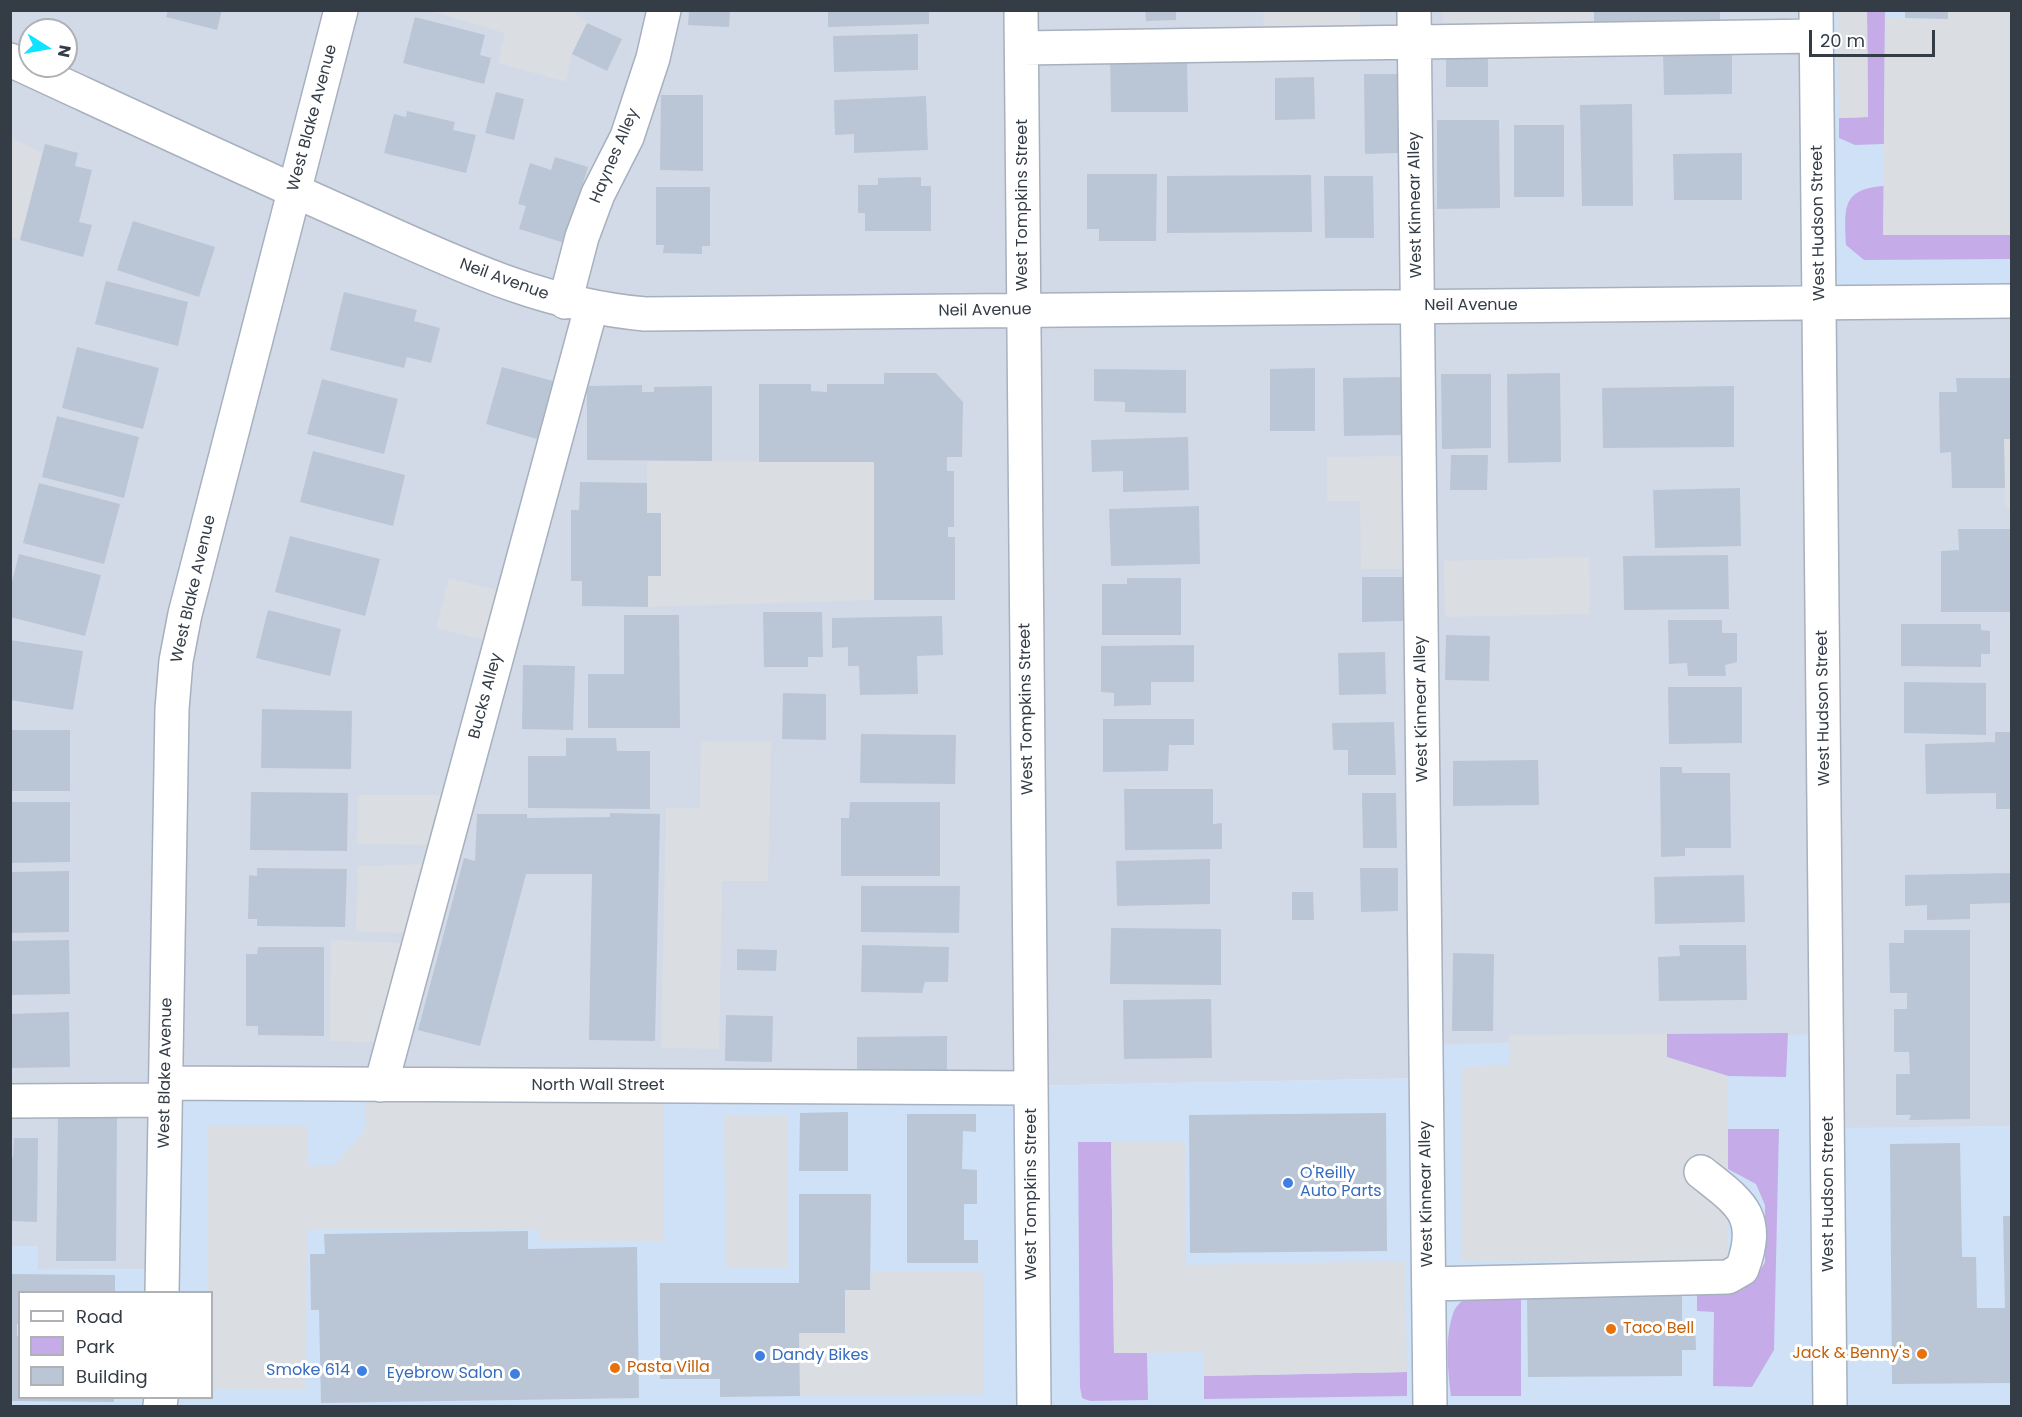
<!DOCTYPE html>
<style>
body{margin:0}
#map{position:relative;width:2022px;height:1417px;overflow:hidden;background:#e5eaf3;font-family:Poppins,sans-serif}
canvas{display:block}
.frame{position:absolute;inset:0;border:12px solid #343c46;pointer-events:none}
.legend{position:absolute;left:18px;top:1291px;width:195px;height:108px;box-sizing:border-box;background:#fff;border:2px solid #aeb1b5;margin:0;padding:8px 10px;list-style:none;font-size:18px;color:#343c46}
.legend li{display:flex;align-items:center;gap:12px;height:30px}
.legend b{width:30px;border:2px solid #aeb1b5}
.north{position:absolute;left:18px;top:18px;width:60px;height:60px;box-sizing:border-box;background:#fff;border:2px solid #aeb1b5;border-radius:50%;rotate:101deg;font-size:16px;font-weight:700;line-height:24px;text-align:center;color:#343c46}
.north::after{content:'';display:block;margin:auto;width:21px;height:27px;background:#10e3ff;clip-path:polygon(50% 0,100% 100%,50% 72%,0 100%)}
.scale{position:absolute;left:1809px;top:30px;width:126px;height:27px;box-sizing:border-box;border:3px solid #343c46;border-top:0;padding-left:8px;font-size:18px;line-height:21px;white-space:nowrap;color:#343c46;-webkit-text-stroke:4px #fff;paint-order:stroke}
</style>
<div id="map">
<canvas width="2022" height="1417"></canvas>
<div class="frame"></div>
<ul class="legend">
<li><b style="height:8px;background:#fff"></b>Road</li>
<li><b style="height:16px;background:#c5ace9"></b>Park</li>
<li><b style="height:16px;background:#bac6d5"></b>Building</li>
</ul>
<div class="north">N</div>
<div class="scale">20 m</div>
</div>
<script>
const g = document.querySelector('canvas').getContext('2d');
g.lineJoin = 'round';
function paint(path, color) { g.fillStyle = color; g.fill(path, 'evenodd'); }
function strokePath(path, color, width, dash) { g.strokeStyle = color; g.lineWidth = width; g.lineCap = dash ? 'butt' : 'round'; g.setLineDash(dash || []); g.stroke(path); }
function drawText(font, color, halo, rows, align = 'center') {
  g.font = font + ' Poppins,sans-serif'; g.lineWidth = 6; g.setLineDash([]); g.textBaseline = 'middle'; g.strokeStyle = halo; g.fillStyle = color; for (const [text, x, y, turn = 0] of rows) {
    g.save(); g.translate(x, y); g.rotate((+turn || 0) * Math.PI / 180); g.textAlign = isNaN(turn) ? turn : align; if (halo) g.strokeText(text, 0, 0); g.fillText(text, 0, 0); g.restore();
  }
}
const residential = new Path2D(`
 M 11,11 L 2011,11 L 2011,1126 L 1828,1129 L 1431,1078 L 1024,1086 L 165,1269 L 37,1270 L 38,1246 L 11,1246 ZM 30,30 L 66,30 L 66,66 L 30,66 Z`);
const commercial = new Path2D(`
 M 1816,11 L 2011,11 L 2011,301 L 1820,304 Z
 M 1825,1034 L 1829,1128 L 2011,1126 L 2011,1406 L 11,1406 L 11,1246 L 38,1246 L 38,1270 L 165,1269 L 165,1090 L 1024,1086 L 1431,1078 L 1427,1045 ZM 20,1292 L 212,1292 L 212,1398 L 20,1398 Z`);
const green = new Path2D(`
 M 1867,11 L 1885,11 L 1884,144 L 1855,145 L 1839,138 L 1839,118 L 1868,117 Z
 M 1884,186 L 1884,235 L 2011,235 L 2011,259 L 1864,260 L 1846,245 C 1845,210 1840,189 1884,186 Z
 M 1788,1033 L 1786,1077 L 1728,1076 L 1666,1057 L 1667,1034 Z
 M 1728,1129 L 1779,1129 L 1774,1350 L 1752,1387 L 1713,1386 L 1714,1312 L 1697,1311 L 1697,1295 L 1716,1295 L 1740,1291 L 1755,1280 L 1765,1262 L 1765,1205 L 1756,1184 L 1728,1169 Z
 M 1078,1142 L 1111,1142 L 1114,1353 L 1147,1353 L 1148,1400 L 1090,1401 L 1082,1398 L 1080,1387 Z
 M 1521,1296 L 1521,1396 L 1451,1396 C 1448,1369 1444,1337 1454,1311 C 1456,1306 1462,1301 1466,1297 Z
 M 1407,1372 L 1407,1396 L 1204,1399 L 1204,1376 Z`);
const parking = new Path2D(`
 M 430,11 L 573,11 L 587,23 L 572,54 L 566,82 L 498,63 L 505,33 Z
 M 1263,11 L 1360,11 L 1360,27 L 1264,30 Z
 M 1443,11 L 1594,11 L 1594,59 L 1443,60 Z
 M 1837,11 L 1867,11 L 1868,117 L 1839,118 Z
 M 1948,11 L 2011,11 L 2011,235 L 1883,235 L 1885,18 L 1948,19 Z
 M 10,137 L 43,153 L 20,240 L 11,238 Z
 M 2004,439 L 2011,439 L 2011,507 L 2005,507 Z
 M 1405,456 L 1406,569 L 1361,569 L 1360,501 L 1327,501 L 1327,457 Z
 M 647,461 L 874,462 L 874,600 L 648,607 L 648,576 L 661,576 L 661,514 L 647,513 Z
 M 1589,557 L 1590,614 L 1445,617 L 1444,561 Z
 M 449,578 L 500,591 L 487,641 L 436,628 Z
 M 701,741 L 771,742 L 768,881 L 722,881 L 719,1049 L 661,1048 L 666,808 L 700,808 Z
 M 358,795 L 442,795 L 430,845 L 357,844 Z
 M 427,864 L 412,933 L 356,932 L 358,866 Z
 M 331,940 L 403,943 L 377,1042 L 330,1041 Z
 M 1667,1034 L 1667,1057 L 1728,1076 L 1727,1260 L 1462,1262 L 1461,1067 L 1510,1065 L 1509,1035 Z
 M 365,1102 L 663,1102 L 664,1241 L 539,1241 L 539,1230 L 307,1230 L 306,1390 L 212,1390 L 212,1292 L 208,1292 L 208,1125 L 307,1125 L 307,1165 L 335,1165 L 365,1130 Z
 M 724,1115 L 787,1115 L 788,1267 L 726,1267 Z
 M 1185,1141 L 1186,1265 L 1405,1261 L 1407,1372 L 1204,1376 L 1203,1352 L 1114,1353 L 1111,1142 Z
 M 871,1271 L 983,1271 L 984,1394 L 800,1396 L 799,1333 L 845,1333 L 845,1290 L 870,1290 Z`);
const building = new Path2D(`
 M 168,10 L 222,10 L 217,30 L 166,17 Z
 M 689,10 L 730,10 L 729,27 L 688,25 Z
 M 828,10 L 929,10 L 929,24 L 828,27 Z
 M 1145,10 L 1176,10 L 1176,20 L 1146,21 Z
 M 1594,10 L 1720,10 L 1720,27 L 1594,28 Z
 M 1905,10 L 1948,10 L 1948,19 L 1905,18 Z
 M 415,17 L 485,35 L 480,55 L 491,58 L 484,84 L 403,63 Z
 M 587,23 L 622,39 L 607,71 L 572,54 Z
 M 918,34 L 918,70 L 834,72 L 833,36 Z
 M 1732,47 L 1732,94 L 1664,95 L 1663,48 Z
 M 1110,57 L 1187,57 L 1188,112 L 1111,112 Z
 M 1446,58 L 1488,58 L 1488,87 L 1446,87 Z
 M 1364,74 L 1398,74 L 1398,153 L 1365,154 Z
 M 1314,77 L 1315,119 L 1275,120 L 1275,78 Z
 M 496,92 L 524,99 L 514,140 L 485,133 Z
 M 661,95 L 703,95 L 703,171 L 660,170 Z
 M 926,96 L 928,150 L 854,153 L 854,134 L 835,135 L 834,100 Z
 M 1632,104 L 1633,206 L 1582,206 L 1580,105 Z
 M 407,111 L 455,122 L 453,130 L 476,135 L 466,173 L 384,153 L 394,114 L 406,117 Z
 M 1437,120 L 1499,120 L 1500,208 L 1437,209 Z
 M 1514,125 L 1564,125 L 1564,197 L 1514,197 Z
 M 45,144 L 78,153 L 75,166 L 92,170 L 79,222 L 92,225 L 83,257 L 20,240 Z
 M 1742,153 L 1742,200 L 1674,200 L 1673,154 Z
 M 555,157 L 588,167 L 565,243 L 519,229 L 526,206 L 518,204 L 530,163 L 551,170 Z
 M 1087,174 L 1157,174 L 1156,241 L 1099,241 L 1099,229 L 1087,229 Z
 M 1311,175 L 1312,232 L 1167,233 L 1167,176 Z
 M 1324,176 L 1373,176 L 1374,238 L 1325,238 Z
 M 921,177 L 921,186 L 931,186 L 931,231 L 865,231 L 865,213 L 858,213 L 858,185 L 878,185 L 878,178 Z
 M 656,187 L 710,187 L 710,246 L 702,246 L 702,254 L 663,253 L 664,245 L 656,245 Z
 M 133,221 L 215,247 L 199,297 L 117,270 Z
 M 106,281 L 188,302 L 178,346 L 95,324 Z
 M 344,292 L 417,310 L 414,321 L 440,328 L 431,363 L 407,357 L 404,368 L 330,350 Z
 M 77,347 L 159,368 L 143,429 L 62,408 Z
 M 502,367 L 553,381 L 537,439 L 486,424 Z
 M 1315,368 L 1315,431 L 1270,431 L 1270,369 Z
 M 1094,369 L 1186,370 L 1186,413 L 1125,412 L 1125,402 L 1094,401 Z
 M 884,373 L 936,373 L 963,402 L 962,457 L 947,457 L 947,471 L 954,471 L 954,527 L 948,527 L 948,537 L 955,537 L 955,600 L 874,600 L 874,462 L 759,462 L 759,384 L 811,384 L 811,391 L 827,392 L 827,384 L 884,384 Z
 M 1560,373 L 1561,462 L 1508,463 L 1507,374 Z
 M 1441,374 L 1491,374 L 1491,448 L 1442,449 Z
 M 1401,377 L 1402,435 L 1344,436 L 1343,378 Z
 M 1956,378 L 2012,378 L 2012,439 L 2004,439 L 2005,488 L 1952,488 L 1951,452 L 1940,453 L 1939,392 L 1957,392 Z
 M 322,379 L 398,399 L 384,454 L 307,434 Z
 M 642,385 L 642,392 L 654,392 L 654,387 L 712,386 L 712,461 L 587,460 L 587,386 Z
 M 1734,386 L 1734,447 L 1603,448 L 1602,388 Z
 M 57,416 L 139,437 L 124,498 L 42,477 Z
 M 1188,437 L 1189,490 L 1123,492 L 1123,471 L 1092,472 L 1091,440 Z
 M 313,451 L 405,475 L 393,526 L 300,502 Z
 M 1451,455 L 1488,455 L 1487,490 L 1450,490 Z
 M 580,482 L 647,483 L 647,513 L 661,513 L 661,576 L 648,576 L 648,607 L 582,606 L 582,581 L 571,581 L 571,510 L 579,510 Z
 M 39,483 L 120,504 L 104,564 L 23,543 Z
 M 1740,488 L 1741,546 L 1655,548 L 1653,490 Z
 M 1199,506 L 1200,564 L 1111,566 L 1109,509 Z
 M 1958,529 L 2012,529 L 2012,612 L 1941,612 L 1941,551 L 1959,550 Z
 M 290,536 L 380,559 L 365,616 L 275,592 Z
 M 19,554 L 101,575 L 85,636 L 10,617 L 10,589 Z
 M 1728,555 L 1729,609 L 1624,610 L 1623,556 Z
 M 1362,577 L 1403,577 L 1403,621 L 1362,622 Z
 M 1127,578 L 1181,578 L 1181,635 L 1102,635 L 1102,584 L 1127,584 Z
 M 268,610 L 341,629 L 330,676 L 256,658 Z
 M 763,612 L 822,612 L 823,657 L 808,657 L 808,667 L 764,667 Z
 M 624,615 L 679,615 L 680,728 L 588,728 L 588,674 L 624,674 Z
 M 942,616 L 943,655 L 917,656 L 918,694 L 860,695 L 859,666 L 848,666 L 848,647 L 832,648 L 832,618 Z
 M 1668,620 L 1722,620 L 1722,633 L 1737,633 L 1737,662 L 1725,665 L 1726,676 L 1688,676 L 1687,663 L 1669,664 Z
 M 1901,624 L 1981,624 L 1981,630 L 1990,631 L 1990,654 L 1981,654 L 1981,667 L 1901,666 Z
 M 1446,635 L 1490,636 L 1489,681 L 1445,680 Z
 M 10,640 L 83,651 L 73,710 L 10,700 Z
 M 1194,645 L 1194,682 L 1151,682 L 1151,705 L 1114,706 L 1114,693 L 1101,692 L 1101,646 Z
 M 1385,652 L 1386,694 L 1339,695 L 1338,653 Z
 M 523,665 L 575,666 L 573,730 L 522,729 Z
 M 1904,682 L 1986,683 L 1986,735 L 1904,733 Z
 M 1668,687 L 1742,687 L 1742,743 L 1669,744 Z
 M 783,693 L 826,694 L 826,740 L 782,739 Z
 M 262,709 L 352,711 L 351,769 L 261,768 Z
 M 1103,719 L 1194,719 L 1194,745 L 1169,745 L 1168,771 L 1103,772 Z
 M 1394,722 L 1396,775 L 1348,775 L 1348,750 L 1333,750 L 1332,723 Z
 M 10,730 L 70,730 L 70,791 L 10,791 Z
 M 1995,732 L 2012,732 L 2012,809 L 1996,809 L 1996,793 L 1926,794 L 1925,744 L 1995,742 Z
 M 861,734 L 956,735 L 955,784 L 860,783 Z
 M 566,738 L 616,738 L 617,751 L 650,751 L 650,809 L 528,808 L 528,756 L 566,756 Z
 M 1538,760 L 1539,805 L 1453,806 L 1453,761 Z
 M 1660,767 L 1682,767 L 1682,773 L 1730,773 L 1731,848 L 1685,848 L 1685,856 L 1661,857 Z
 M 1124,789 L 1213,789 L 1213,824 L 1222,823 L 1222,849 L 1125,850 Z
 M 251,792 L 348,793 L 347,851 L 250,850 Z
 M 1362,793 L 1396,793 L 1397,848 L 1363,848 Z
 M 10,802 L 70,802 L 70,862 L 10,863 Z
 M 850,802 L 940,802 L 940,876 L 841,876 L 841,818 L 849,818 Z
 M 610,813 L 660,814 L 655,1041 L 589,1040 L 592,874 L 526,874 L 480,1046 L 418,1030 L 464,858 L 475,861 L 477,814 L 527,814 L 527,818 L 610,817 Z
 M 1210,859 L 1210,904 L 1117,906 L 1116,861 Z
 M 257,868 L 347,869 L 345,927 L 257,926 L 257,919 L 248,919 L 249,875 L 257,876 Z
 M 1360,868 L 1398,868 L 1398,911 L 1361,912 Z
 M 69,871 L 69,932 L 10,933 L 10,872 Z
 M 2012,873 L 2012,903 L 1970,904 L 1970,919 L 1927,920 L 1927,905 L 1905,906 L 1905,875 Z
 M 1744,875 L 1745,922 L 1655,924 L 1654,877 Z
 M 861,886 L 960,886 L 959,933 L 861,932 Z
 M 1292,892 L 1313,892 L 1314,920 L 1292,920 Z
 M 1111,928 L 1221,929 L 1221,985 L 1110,984 Z
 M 1904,930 L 1970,930 L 1970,1119 L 1909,1120 L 1911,1115 L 1896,1115 L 1896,1074 L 1910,1074 L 1909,1052 L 1894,1052 L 1894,1009 L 1907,1009 L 1907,993 L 1890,993 L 1889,943 L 1904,943 Z
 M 69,940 L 70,994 L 10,995 L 10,941 Z
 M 862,945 L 949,947 L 948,982 L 925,982 L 922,993 L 861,992 Z
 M 1679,945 L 1746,945 L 1747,1000 L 1659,1001 L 1658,957 L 1680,956 Z
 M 258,947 L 324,947 L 324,1036 L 258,1035 L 258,1026 L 246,1026 L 246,954 L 257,954 Z
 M 737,949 L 777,950 L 776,971 L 737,970 Z
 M 1453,953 L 1494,954 L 1493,1031 L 1452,1031 Z
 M 1211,999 L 1212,1058 L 1124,1059 L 1123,1000 Z
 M 69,1012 L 70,1067 L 10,1068 L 10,1014 Z
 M 726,1015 L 773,1016 L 772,1062 L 725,1061 Z
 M 947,1036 L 947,1071 L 857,1072 L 857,1037 Z
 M 848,1112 L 848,1171 L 799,1171 L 800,1113 Z
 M 1386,1113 L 1387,1251 L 1190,1253 L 1189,1115 Z
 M 907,1114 L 976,1114 L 976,1132 L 963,1131 L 962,1169 L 977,1170 L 977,1204 L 964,1204 L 964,1240 L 978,1240 L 978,1263 L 907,1263 Z
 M 58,1118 L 117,1118 L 116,1261 L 56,1261 Z
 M 14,1138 L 38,1138 L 37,1222 L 10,1221 L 10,1157 L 13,1157 Z
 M 1960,1143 L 1962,1257 L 1976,1257 L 1977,1308 L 2005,1308 L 2003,1216 L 2012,1216 L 2012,1383 L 1892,1384 L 1890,1144 Z
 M 799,1194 L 871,1194 L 870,1290 L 845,1290 L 845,1333 L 799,1333 L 800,1396 L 720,1397 L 720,1379 L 660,1379 L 660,1283 L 799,1283 Z
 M 528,1231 L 528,1249 L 637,1247 L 639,1398 L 321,1403 L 319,1310 L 311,1310 L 310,1254 L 325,1254 L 324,1234 Z
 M 10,1274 L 115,1275 L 115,1292 L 20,1292 L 20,1324 L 17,1324 L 17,1336 L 20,1336 L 20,1398 L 114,1398 L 114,1402 L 10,1401 Z
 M 1682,1296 L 1682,1321 L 1695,1321 L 1696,1350 L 1682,1350 L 1682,1376 L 1528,1377 L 1527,1297 Z`);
const minor = new Path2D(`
 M 1021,10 L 1034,1406
 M 1414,10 L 1430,1406
 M 1816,10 L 1830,1406
 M 1022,48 L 1816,36
 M 10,60 C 127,114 244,169 362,221 C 456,263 541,305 645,314 L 2012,301
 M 565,302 L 582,237 L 598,194 L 627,137 L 653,58 L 664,10
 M 166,1083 L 1031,1088
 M 381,1085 L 591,308
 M 10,1101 L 165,1100
 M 1429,1284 L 1728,1277 L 1742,1269 C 1762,1215 1740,1203 1701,1172
 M 162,1292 L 172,709 L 176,661 L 185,614 L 341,10
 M 160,1406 L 161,1398`);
const markers = [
 [1288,1183,6,"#3f7fe0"],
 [1611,1329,6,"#e8710a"],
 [1922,1354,6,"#e8710a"],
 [760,1356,6,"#3f7fe0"],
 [615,1368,6,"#e8710a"],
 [362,1371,6,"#3f7fe0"],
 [515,1374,6,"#3f7fe0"]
];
const streetNames = [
 ["West Blake Avenue",313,118,-75],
 ["Haynes Alley",615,156,-67],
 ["West Tompkins Street",1023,205,-90],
 ["West Kinnear Alley",1416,205,-91],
 ["West Hudson Street",1819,223,-91],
 ["Neil Avenue",504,280,20],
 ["Neil Avenue",1471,306],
 ["Neil Avenue",985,311,-1],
 ["West Blake Avenue",194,589,-77],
 ["Bucks Alley",486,696,-75],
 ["West Hudson Street",1824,708,-91],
 ["West Tompkins Street",1027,709,-91],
 ["West Kinnear Alley",1422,709,-91],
 ["West Blake Avenue",166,1073,-89],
 ["North Wall Street",598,1086],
 ["West Tompkins Street",1032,1194,-90],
 ["West Kinnear Alley",1427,1194,-91],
 ["West Hudson Street",1829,1194,-90]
];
const shopNames = [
 ["O'Reilly",1300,1174],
 ["Auto Parts",1300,1192],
 ["Dandy Bikes",772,1356],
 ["Smoke 614",350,1371,"right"],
 ["Eyebrow Salon",503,1374,"right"]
];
const foodNames = [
 ["Taco Bell",1623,1329],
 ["Jack & Benny's",1910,1354,"right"],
 ["Pasta Villa",627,1368]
];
paint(residential, '#d3dae7');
paint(commercial, '#cfe1f6');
paint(green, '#c5ace9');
paint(parking, '#dadde1');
paint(building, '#bac6d5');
strokePath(minor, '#a7b0bf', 36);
strokePath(minor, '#fff', 33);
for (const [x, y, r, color] of markers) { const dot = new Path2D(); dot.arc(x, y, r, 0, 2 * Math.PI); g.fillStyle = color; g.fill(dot); strokePath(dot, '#fff', 2); }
drawText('16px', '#343c46', '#fff', streetNames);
drawText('16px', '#366cbe', '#fff', shopNames, 'left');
drawText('16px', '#c56008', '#fff', foodNames, 'left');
</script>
